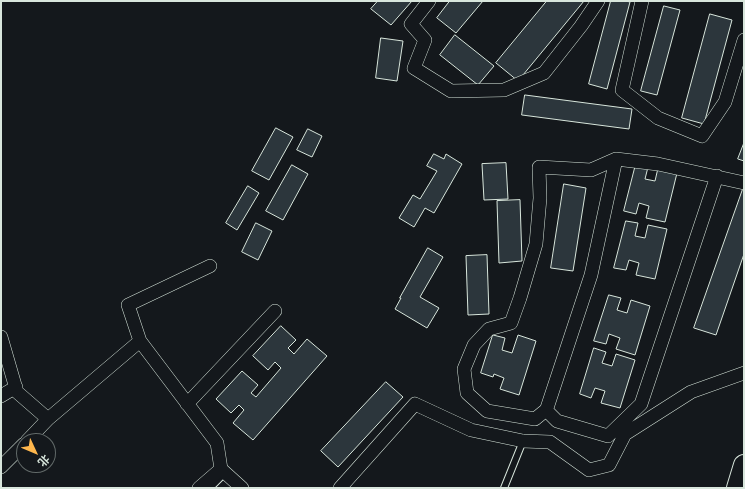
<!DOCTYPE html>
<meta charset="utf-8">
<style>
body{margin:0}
#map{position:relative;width:745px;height:489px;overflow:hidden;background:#14181c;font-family:Cabin,"Noto Sans SC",sans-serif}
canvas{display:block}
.frame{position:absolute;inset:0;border:2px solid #d8e6dc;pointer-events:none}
.north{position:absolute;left:16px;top:433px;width:40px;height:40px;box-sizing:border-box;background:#14181c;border:1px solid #626a69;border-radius:50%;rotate:134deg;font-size:11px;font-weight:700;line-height:16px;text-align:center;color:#d8e6dc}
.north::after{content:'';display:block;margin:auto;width:14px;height:18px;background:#ffb74d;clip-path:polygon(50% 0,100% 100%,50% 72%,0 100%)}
</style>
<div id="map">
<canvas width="745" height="489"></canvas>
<div class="frame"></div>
<div class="north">北</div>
</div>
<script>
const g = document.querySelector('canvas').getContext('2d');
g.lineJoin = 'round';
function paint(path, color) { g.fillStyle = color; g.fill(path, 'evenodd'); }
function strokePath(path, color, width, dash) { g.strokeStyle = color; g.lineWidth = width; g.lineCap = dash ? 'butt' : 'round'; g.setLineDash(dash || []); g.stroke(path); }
const building = new Path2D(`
 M 378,1 L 412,1 L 391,25 L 371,9 Z
 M 450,1 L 483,1 L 456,33 L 437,18 Z
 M 547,1 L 584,1 L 518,81 L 496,63 Z
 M 611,1 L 626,1 L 630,2 L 607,89 L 589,84 Z
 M 664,6 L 680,10 L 657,95 L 641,91 Z
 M 710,14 L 732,20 L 704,124 L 682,118 Z
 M 455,35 L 494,66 L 478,85 L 440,55 Z
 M 381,38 L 403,41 L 397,81 L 376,78 Z
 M 525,95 L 632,109 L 629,129 L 522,115 Z
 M 276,128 L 293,137 L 269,180 L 252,171 Z
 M 308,129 L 322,136 L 312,157 L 297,150 Z
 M 744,143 L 744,161 L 738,159 Z
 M 434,154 L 444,159 L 446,154 L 462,164 L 434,213 L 425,208 L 414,227 L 399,218 L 413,195 L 420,199 L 437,171 L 427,166 Z
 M 506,163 L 508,199 L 484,200 L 482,164 Z
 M 636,164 L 648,167 L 645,179 L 655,181 L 658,168 L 677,173 L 665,222 L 646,218 L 649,206 L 639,203 L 636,214 L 624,211 Z
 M 292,165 L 308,174 L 283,220 L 266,211 Z
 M 564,184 L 586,188 L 573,271 L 551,268 Z
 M 248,186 L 259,193 L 237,230 L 226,223 Z
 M 743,189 L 744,189 L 744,254 L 716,335 L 694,328 Z
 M 520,200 L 522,261 L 499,263 L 497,201 Z
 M 626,221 L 638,223 L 635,236 L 645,238 L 648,225 L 667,229 L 655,279 L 636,275 L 639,263 L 629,260 L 626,270 L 614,268 Z
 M 256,223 L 272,231 L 258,260 L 242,252 Z
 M 428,248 L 443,257 L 420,297 L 439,308 L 427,328 L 395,309 L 401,298 L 400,298 Z
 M 487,255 L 489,314 L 468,315 L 466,256 Z
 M 609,295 L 621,298 L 617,310 L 627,313 L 631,300 L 650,306 L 635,355 L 616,349 L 620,338 L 609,334 L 606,344 L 594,341 Z
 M 281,326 L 296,340 L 288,348 L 294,354 L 307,339 L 327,356 L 253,440 L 233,423 L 244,410 L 239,405 L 231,413 L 216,399 L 242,371 L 258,385 L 251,393 L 256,397 L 281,368 L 275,362 L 268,370 L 253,356 Z
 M 493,335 L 505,338 L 502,350 L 512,353 L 518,335 L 536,341 L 519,395 L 500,389 L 504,378 L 494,374 L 493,377 L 481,373 Z
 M 594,348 L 606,352 L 602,363 L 612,366 L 616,354 L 635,360 L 620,408 L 601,403 L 605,391 L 595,388 L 591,398 L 580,394 Z
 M 386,382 L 403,397 L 338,467 L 321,451 Z`);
const service = new Path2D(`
 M 210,488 L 222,476
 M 504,488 L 523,441`);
const minor = new Path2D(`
 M 429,1 L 411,24 L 425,40 L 414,68 L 451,91 L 504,90 L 544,73 L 581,26 L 598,1
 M 642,1 L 622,90 L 658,118 L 702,136 L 725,102 L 744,40
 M 616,159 L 591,170 L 539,167 L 540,198 L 536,244 L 520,298 L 511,323 L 489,329 L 474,345 L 464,369 L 467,393 L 487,411 L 535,419 L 546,410 L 557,421 L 608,436 L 641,404 L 717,176
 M 1,337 L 17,392 L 48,419
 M 140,341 L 128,305 L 210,266
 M 1,396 L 16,387
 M 187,404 L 275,311
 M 546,411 L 591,275 L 616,159 L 658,164 L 744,183
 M 27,441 L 48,419 L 140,341 L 217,443 L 221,469 L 242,488
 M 1,467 L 24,444
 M 199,488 L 221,469
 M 340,488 L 415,404 L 471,430 L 523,441 L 550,442 L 589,470 L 609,465 L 625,434 L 691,392 L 744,373`);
const primary = new Path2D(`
 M 737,488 L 744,465`);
paint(building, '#2c363c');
strokePath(building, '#d8e6dc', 1);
strokePath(service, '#d8e6dc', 8);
strokePath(minor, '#d8e6dc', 14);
strokePath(primary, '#d8e6dc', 22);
strokePath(service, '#14181c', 6);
strokePath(minor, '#14181c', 13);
strokePath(primary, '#14181c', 20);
</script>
